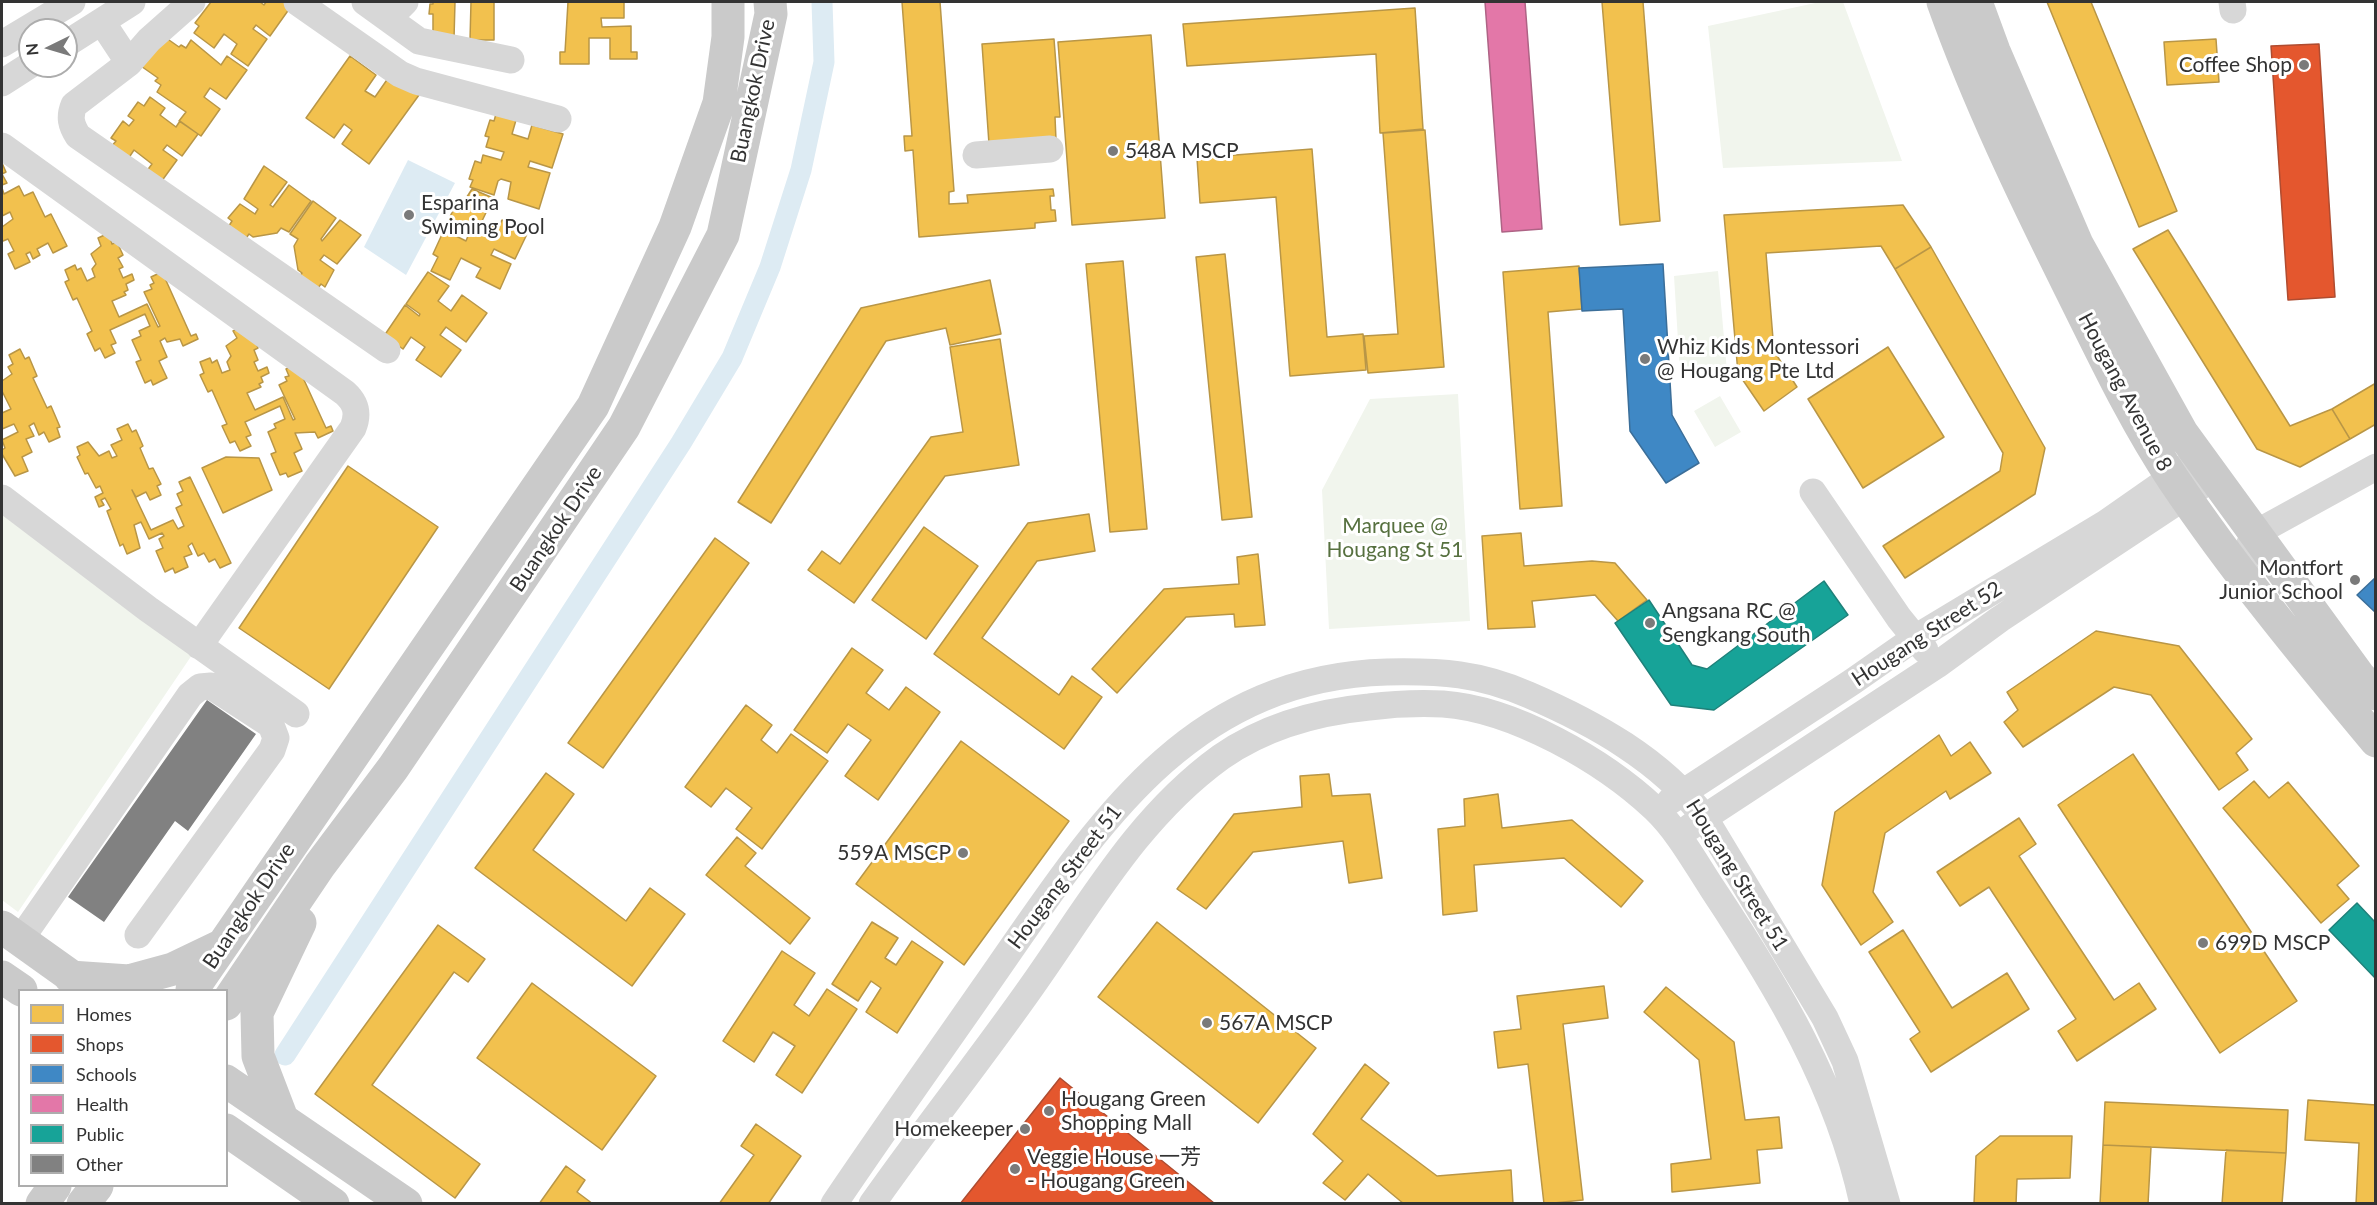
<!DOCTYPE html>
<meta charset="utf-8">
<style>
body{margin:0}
#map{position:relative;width:2377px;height:1205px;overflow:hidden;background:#fff;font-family:Lato,sans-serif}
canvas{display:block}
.frame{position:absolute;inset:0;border:3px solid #333;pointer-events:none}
.legend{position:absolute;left:18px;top:989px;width:210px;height:198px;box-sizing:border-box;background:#fff;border:2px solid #adadad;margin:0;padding:8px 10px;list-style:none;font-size:18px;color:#333}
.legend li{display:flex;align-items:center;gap:12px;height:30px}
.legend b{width:30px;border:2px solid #adadad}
.north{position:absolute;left:18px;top:18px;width:60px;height:60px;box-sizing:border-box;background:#fff;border:2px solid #adadad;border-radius:50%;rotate:265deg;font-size:16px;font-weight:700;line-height:24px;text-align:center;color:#333}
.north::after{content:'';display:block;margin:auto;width:21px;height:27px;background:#7a7a7a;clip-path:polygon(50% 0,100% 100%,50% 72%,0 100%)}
</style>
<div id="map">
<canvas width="2377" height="1205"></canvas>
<div class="frame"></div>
<ul class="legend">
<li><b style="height:16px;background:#f2c14e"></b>Homes</li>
<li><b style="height:16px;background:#e4572e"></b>Shops</li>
<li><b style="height:16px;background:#3f88c5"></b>Schools</li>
<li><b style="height:16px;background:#e377a8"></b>Health</li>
<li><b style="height:16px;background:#17a398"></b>Public</li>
<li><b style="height:16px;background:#818181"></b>Other</li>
</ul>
<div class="north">N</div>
</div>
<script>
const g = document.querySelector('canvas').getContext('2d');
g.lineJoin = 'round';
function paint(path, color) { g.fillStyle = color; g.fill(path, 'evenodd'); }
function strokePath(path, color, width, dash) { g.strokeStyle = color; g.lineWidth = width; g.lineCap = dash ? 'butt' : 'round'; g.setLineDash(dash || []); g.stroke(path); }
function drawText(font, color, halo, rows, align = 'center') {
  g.font = font + ' Lato,"Noto Sans SC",sans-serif'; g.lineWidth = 6; g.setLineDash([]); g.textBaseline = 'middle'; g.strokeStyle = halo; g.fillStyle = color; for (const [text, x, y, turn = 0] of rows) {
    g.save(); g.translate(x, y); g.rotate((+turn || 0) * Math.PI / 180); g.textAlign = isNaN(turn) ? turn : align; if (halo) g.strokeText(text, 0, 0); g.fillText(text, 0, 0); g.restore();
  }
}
const green = new Path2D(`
 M 1820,2 L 1843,2 L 1902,161 L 1723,168 L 1708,26 Z
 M 1718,271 L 1727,371 L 1680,373 L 1674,276 Z
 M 1458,394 L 1470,621 L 1329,629 L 1322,490 L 1370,399 Z
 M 1720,396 L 1741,432 L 1715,447 L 1694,411 Z
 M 2,510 L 194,652 L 18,912 L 2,900 Z`);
const water = new Path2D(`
 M 408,160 L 455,183 L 406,275 L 364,247 Z`);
const homes = new Path2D(`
 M 211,2 L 260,2 L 264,5 L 266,2 L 287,2 L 292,5 L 270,36 L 256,25 L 253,29 L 267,39 L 248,66 L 231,54 L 237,44 L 224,34 L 214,48 L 194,33 L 199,26 L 195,23 Z
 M 433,2 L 455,2 L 454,39 L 433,33 L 433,14 L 429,14 L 430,4 L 433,4 Z
 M 471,2 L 494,2 L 494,40 L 470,40 Z
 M 568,2 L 624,2 L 624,18 L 601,18 L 602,27 L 631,26 L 631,52 L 637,52 L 637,59 L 610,59 L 610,38 L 589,38 L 589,64 L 560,64 L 560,52 L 565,52 Z
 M 902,2 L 940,2 L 954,191 L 949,192 L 949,204 L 968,203 L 967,195 L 1053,189 L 1054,196 L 1050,196 L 1051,210 L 1055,210 L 1056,221 L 1035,223 L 1035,228 L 919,237 L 913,150 L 905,151 L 904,136 L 912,136 Z
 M 1602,2 L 1643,2 L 1660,221 L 1620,225 Z
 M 2047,2 L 2091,2 L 2177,211 L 2139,227 Z
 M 1415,8 L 1423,129 L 1380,133 L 1376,54 L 1187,66 L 1183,24 Z
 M 159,33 L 179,47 L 181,45 L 186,48 L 191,40 L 221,65 L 227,56 L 247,70 L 226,99 L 210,88 L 204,97 L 220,109 L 201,136 L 179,121 L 186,112 L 157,92 L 161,85 L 155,81 L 158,78 L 138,64 Z
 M 1151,35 L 1165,218 L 1072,225 L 1058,42 Z
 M 1054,39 L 1060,117 L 1055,117 L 1056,140 L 989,144 L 982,44 Z
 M 2216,39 L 2219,82 L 2167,85 L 2164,42 Z
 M 350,56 L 376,75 L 365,91 L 375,97 L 391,74 L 419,95 L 369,164 L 342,144 L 352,130 L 344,124 L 334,138 L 306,118 Z
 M 150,97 L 165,108 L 160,115 L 176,127 L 180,121 L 198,134 L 182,156 L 167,145 L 163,150 L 177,160 L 161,182 L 146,172 L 152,164 L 134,150 L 128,159 L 111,147 L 116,141 L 111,138 L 123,121 L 129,126 L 134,120 L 128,116 L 138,102 L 144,106 Z
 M 496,114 L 516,120 L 512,134 L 528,139 L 532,125 L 563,134 L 552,168 L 530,161 L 528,167 L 550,173 L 539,209 L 508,199 L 511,182 L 501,179 L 498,181 L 494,195 L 470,187 L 473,180 L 469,179 L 475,161 L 481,163 L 483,155 L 501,160 L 504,152 L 486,147 L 489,137 L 485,136 L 490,120 L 494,121 Z
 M 1425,130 L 1444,367 L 1368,373 L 1364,336 L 1398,334 L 1383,133 Z
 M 1312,149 L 1327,337 L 1363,334 L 1366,370 L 1290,376 L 1276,197 L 1200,203 L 1197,158 Z
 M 2,163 L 6,172 L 2,174 L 7,183 L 2,185 Z
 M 264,166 L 287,182 L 270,205 L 273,207 L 289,185 L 311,201 L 289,232 L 281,228 L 277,233 L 253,237 L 249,234 L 244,241 L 227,229 L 232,221 L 228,218 L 240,204 L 255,214 L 258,209 L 244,199 Z
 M 19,186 L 24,196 L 33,192 L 45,217 L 51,214 L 67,246 L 53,253 L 48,243 L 37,249 L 40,255 L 33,259 L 30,252 L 26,254 L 30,262 L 15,269 L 8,254 L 14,251 L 8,239 L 3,241 L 2,239 L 2,227 L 13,219 L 10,212 L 2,216 L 2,188 L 4,194 Z
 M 472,189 L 493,198 L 482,221 L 498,228 L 502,220 L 528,232 L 515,259 L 494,249 L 491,255 L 511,264 L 500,289 L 476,277 L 481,268 L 461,258 L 450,280 L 431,271 L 438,257 L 433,254 L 444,230 L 466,241 L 468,236 L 446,225 L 458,200 L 463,203 Z
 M 313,201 L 336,218 L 321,239 L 322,241 L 340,220 L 361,235 L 337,264 L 324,255 L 320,260 L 334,270 L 325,287 L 321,284 L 315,292 L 297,280 L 302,273 L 298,270 L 294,246 L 298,239 L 290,234 Z
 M 1903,205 L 1931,247 L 1895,269 L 1881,246 L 1766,253 L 1774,351 L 1797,387 L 1764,411 L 1738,373 L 1724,215 Z
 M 2168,230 L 2290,426 L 2332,409 L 2350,439 L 2300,467 L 2257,449 L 2133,249 Z
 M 109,233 L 112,244 L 117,242 L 123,255 L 118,258 L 123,267 L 119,269 L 123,278 L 132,274 L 134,280 L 126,284 L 128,290 L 124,292 L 126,295 L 112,301 L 119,317 L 147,304 L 158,327 L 160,326 L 144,292 L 152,289 L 150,285 L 154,283 L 151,277 L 166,270 L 164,276 L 191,336 L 196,334 L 198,339 L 183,346 L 180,339 L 167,342 L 165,338 L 160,341 L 167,357 L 159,361 L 167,378 L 153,385 L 151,380 L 145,383 L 136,362 L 141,360 L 132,340 L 141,336 L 139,331 L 150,326 L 145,314 L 110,330 L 116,343 L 111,345 L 115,353 L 105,358 L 100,348 L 95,351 L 87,334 L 92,331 L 77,298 L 73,300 L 65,282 L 69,280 L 65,270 L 75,265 L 77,270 L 81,268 L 87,281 L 95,277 L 92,269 L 96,264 L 91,254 L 101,246 L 98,238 Z
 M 1931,247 L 2045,448 L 2035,494 L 1905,578 L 1883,546 L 2000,471 L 2003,453 L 1895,269 Z
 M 1225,254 L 1252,517 L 1222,520 L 1196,257 Z
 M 1123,261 L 1147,529 L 1110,532 L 1086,264 Z
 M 1579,266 L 1582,309 L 1548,312 L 1562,506 L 1520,509 L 1503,272 Z
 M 428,272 L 449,286 L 438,301 L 451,311 L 462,295 L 487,313 L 466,342 L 446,327 L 440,335 L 461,350 L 441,377 L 416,360 L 425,347 L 411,337 L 403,349 L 384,336 L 405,305 L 419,316 L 420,314 L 406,304 Z
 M 990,280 L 1001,334 L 950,345 L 946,328 L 886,341 L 771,523 L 738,502 L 861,308 Z
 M 244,326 L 253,334 L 258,348 L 254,350 L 258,360 L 254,362 L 258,371 L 267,367 L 269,373 L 261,377 L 263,382 L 259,384 L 261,387 L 247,393 L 255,410 L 283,397 L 293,420 L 295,419 L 279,385 L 287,381 L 285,377 L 289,376 L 286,369 L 301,362 L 299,369 L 326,428 L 331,426 L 333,431 L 318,438 L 315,432 L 295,433 L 302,449 L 294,453 L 302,471 L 288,477 L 286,473 L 280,475 L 271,454 L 276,452 L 268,432 L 276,428 L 274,424 L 285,419 L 280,406 L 245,422 L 251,435 L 246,437 L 251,446 L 240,451 L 235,441 L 230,443 L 222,426 L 227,424 L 212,390 L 208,392 L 200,375 L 204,373 L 200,362 L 210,358 L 212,363 L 217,360 L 222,373 L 230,370 L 227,362 L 231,356 L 226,346 L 237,338 L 233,331 Z
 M 1000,339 L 1019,465 L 945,476 L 854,603 L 808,570 L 822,551 L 840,564 L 931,437 L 963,432 L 950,347 Z
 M 1888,347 L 1944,437 L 1863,488 L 1808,399 Z
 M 20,349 L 25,359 L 29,357 L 37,376 L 33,378 L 47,408 L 51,406 L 60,427 L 57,428 L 60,437 L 49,442 L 44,432 L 39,435 L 34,423 L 29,426 L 34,436 L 26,439 L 32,452 L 22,457 L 28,471 L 15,476 L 2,454 L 2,450 L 5,448 L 2,440 L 18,432 L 14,424 L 2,429 L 2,413 L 11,409 L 2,391 L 2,381 L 12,374 L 8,367 L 13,364 L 9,355 Z
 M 2376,383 L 2376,424 L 2350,439 L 2332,409 Z
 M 128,424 L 132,432 L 136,430 L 143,446 L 140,448 L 149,469 L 153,468 L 161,484 L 157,486 L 161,495 L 150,500 L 146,492 L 136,497 L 132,490 L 151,530 L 173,520 L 178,529 L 184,526 L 176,508 L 182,505 L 177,494 L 183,491 L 179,482 L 190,477 L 231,563 L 220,568 L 215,559 L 209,562 L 204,553 L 198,556 L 192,543 L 188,546 L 192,554 L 184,557 L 188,567 L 175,573 L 173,568 L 165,572 L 156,551 L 163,548 L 159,539 L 164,536 L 162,533 L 149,539 L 141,522 L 134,525 L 140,548 L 127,554 L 123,544 L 120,546 L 107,511 L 111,509 L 105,498 L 101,500 L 104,505 L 99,507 L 95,497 L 103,493 L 100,486 L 96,488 L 88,473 L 85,474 L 77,457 L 80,455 L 77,447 L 88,442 L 99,456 L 109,451 L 112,458 L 117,456 L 111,445 L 122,440 L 117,429 Z
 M 226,457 L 259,458 L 272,490 L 223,513 L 202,468 Z
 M 348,466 L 438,527 L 329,689 L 239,628 Z
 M 1089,514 L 1095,551 L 1037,561 L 982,638 L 1059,695 L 1072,676 L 1102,697 L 1064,749 L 934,654 L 1028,523 Z
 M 924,527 L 978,566 L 926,639 L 872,600 Z
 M 1521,533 L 1524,566 L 1592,561 L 1615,563 L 1647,600 L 1618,621 L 1595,595 L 1532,601 L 1535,627 L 1488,629 L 1482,536 Z
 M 715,538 L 749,563 L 603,768 L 568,743 Z
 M 1258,554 L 1265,625 L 1235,627 L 1234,614 L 1186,617 L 1117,693 L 1092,669 L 1164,589 L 1239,584 L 1237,557 Z
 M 2096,631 L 2179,646 L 2252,739 L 2236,753 L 2248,770 L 2219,790 L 2151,695 L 2114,687 L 2023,747 L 2004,722 L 2018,710 L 2007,692 Z
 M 852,648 L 883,670 L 866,693 L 889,710 L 906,687 L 940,712 L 878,800 L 845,776 L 871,740 L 848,724 L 827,753 L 794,730 Z
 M 746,705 L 772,725 L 761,740 L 777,753 L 791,734 L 828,761 L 762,849 L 736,829 L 752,808 L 726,788 L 711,807 L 685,787 Z
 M 1939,735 L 1951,756 L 1970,742 L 1991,773 L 1950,799 L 1946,791 L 1885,833 L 1873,892 L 1893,922 L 1861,945 L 1822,885 L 1835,812 Z
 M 961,741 L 1069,821 L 964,965 L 856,884 Z
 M 2133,754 L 2297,1001 L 2220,1053 L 2058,805 Z
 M 546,773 L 574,794 L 533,850 L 626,921 L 650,888 L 685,914 L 632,986 L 475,868 Z
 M 1329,774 L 1332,796 L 1370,794 L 1382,878 L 1349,883 L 1343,841 L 1253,852 L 1206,909 L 1177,889 L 1234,814 L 1302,807 L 1300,776 Z
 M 2254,781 L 2269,798 L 2288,782 L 2359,866 L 2337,885 L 2349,899 L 2321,923 L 2223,808 Z
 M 1498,794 L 1502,828 L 1572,820 L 1643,881 L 1621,907 L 1564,858 L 1474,865 L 1477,911 L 1443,915 L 1438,829 L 1465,826 L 1464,799 Z
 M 2019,818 L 2036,844 L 2019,856 L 2114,1000 L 2139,983 L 2156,1009 L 2077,1061 L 2058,1031 L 2076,1019 L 1989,887 L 1960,906 L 1937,872 Z
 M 737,837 L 756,853 L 745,866 L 810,918 L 790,944 L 706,875 Z
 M 872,922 L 898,938 L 885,958 L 896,965 L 912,941 L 943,962 L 897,1033 L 866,1012 L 881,988 L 871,981 L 858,1001 L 832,984 Z
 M 1157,922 L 1316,1048 L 1258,1123 L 1098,997 Z
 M 438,925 L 485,959 L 468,982 L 454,972 L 372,1085 L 480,1164 L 455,1198 L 315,1094 Z
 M 1903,930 L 1952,1008 L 2007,973 L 2029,1009 L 1931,1072 L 1910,1039 L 1920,1032 L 1869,952 Z
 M 782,951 L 815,973 L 794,1005 L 809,1016 L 827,989 L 857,1009 L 802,1093 L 776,1075 L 795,1046 L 773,1032 L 754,1062 L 723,1041 Z
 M 532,983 L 656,1076 L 602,1150 L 477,1058 Z
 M 1604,986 L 1608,1018 L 1563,1024 L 1583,1200 L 1544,1204 L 1528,1064 L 1498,1068 L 1494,1032 L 1521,1029 L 1517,996 Z
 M 1666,987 L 1734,1042 L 1745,1120 L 1779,1117 L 1782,1148 L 1757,1150 L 1760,1183 L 1672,1192 L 1671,1164 L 1711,1159 L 1699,1060 L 1644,1012 Z
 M 1365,1064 L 1389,1083 L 1361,1119 L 1437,1176 L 1511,1170 L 1513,1204 L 1404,1204 L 1368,1174 L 1345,1200 L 1323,1183 L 1343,1161 L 1313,1134 Z
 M 2308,1100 L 2376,1105 L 2376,1204 L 2356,1204 L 2359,1143 L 2305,1140 Z
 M 2105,1102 L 2288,1110 L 2286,1153 L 2103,1145 Z
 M 756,1124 L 801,1156 L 768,1204 L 719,1204 L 754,1155 L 741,1146 Z
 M 2000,1136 L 2072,1136 L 2070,1178 L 2017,1179 L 2016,1204 L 1974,1204 L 1976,1156 Z
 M 2103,1145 L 2151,1147 L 2148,1204 L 2100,1204 Z
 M 2226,1150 L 2286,1153 L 2282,1204 L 2222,1204 Z
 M 566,1166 L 585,1180 L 577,1192 L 593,1204 L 539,1204 Z`);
const shops = new Path2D(`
 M 2319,44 L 2335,297 L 2288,300 L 2271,46 Z
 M 1060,1078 L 1214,1203 L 1214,1204 L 960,1204 Z`);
const schools = new Path2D(`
 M 1663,264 L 1672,415 L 1699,463 L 1666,483 L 1630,431 L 1623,309 L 1582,311 L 1579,268 Z
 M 2376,577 L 2376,613 L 2357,595 Z`);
const health = new Path2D(`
 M 1485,2 L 1525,2 L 1542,229 L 1502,232 Z`);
const public = new Path2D(`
 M 1824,581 L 1848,615 L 1714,710 L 1671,705 L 1615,623 L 1649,600 L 1692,665 L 1707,669 Z
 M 2357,903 L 2374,921 L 2376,919 L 2376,979 L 2329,930 Z`);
const canal = new Path2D(`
 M 285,1055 L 681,443 L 732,358 L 770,267 L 801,170 L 824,62 L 822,2`);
const building = new Path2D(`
 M 207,700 L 256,734 L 188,831 L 175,821 L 104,922 L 68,897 Z`);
const minor = new Path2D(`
 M 192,2 L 149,40 L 129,63 L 74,105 C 69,117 71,125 78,136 L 387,350
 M 297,2 L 400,74 L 416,81 L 558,119
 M 365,2 L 419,41 L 511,60
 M 2232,2 L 2233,10
 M 370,5 L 386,12 L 400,7 L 405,2
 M 102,22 L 129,63
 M 2,44 L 72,2
 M 66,44 L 132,2
 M 2,83 L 30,65
 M 2,146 L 345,393 C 356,403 359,413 353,428 L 199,646
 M 976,155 L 1050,149
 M 1813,492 L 1899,618 L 1925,650
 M 2,498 L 148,609 L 296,714
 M 2247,581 L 2243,560 L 2254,534 L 2376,467
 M 1670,801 L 1852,682 L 1915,638 L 2106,523 L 2189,465
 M 1690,827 L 1937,665 L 2000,619 L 2213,478
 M 20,940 L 190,695 L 200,687 L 211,686 L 271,725 L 276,738 L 272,750 L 138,935
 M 834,1204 C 883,1131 934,1060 984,988 C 1090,837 1181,678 1387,672 C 1441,671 1479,673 1529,695 C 1594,723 1661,760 1704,817 L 1825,1018 L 1845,1061 L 1887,1204
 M 872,1204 C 924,1130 980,1060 1032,986 C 1090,904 1138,817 1221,757 C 1264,727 1318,712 1369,707 C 1393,704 1419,703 1443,704 C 1514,709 1604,761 1655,809 C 1678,831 1695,862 1712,888 C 1777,986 1838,1087 1863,1204`);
const major = new Path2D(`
 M 1943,2 C 1978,100 2023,194 2070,288 C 2102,352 2133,419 2173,479 C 2235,571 2305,656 2376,741
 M 1976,2 L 1994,51 L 2077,244 L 2182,433 L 2359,676 L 2376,694
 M 2,927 L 89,989
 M 2,977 L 21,990
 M 70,977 L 129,981 L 173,969 L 221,946
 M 192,990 L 593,406 L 675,227 L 719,103 L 728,37 L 728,2
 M 226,1004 L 320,865 L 393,768 L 624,427 L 723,235 L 771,14 L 770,2
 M 226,1081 L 406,1204
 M 281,1116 L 258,1056 L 257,1013 L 300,923
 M 226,1130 L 333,1204
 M 42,1204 L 55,1186
 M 83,1204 L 97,1186`);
const markers = [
 [2304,65,6,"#7a7a7a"],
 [1113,151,6,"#7a7a7a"],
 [409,215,6,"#7a7a7a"],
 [1645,359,6,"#7a7a7a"],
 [2355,580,6,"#7a7a7a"],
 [1650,623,6,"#7a7a7a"],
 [963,853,6,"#7a7a7a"],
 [2203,943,6,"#7a7a7a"],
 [1207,1023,6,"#7a7a7a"],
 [1049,1111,6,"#7a7a7a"],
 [1025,1129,6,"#7a7a7a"],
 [1015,1169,6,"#7a7a7a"]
];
const poiNames = [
 ["Coffee Shop",2292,65,"right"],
 ["548A MSCP",1125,151],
 ["Esparina",421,203],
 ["Swiming Pool",421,227],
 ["Whiz Kids Montessori",1657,347],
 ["@ Hougang Pte Ltd",1657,371],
 ["Montfort",2343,568,"right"],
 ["Junior School",2343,592,"right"],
 ["Angsana RC @",1662,611],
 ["Sengkang South",1662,635],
 ["559A MSCP",951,853,"right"],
 ["699D MSCP",2215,943],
 ["567A MSCP",1219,1023],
 ["Hougang Green",1061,1099],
 ["Shopping Mall",1061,1123],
 ["Homekeeper",1013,1129,"right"],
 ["Veggie House 一芳",1027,1157],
 ["- Hougang Green",1027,1181]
];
const streetNames = [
 ["Buangkok Drive",753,91,-78],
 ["Hougang Avenue 8",2125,392,62],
 ["Buangkok Drive",556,529,-56],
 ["Hougang Street 52",1927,634,-33],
 ["Hougang Street 51",1737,875,58],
 ["Hougang Street 51",1065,877,-53],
 ["Buangkok Drive",249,906,-56]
];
const parkNames = [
 ["Marquee @",1395,526],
 ["Hougang St 51",1395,550]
];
paint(green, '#f1f5ed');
paint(water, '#ddebf3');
paint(homes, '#f2c14e');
strokePath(homes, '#b99646', 1.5);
paint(shops, '#e4572e');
strokePath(shops, '#af4c30', 1.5);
paint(schools, '#3f88c5');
strokePath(schools, '#3b6e99', 1.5);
paint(health, '#e377a8');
strokePath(health, '#ae6385', 1.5);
paint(public, '#17a398');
strokePath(public, '#1f817a', 1.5);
strokePath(canal, '#ddebf3', 21);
paint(building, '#818181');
strokePath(minor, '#d7d7d7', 27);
strokePath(major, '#cacaca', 33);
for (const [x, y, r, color] of markers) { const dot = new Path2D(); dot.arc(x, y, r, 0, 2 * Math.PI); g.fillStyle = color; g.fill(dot); strokePath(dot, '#fff', 2); }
drawText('21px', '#333', '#fff', poiNames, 'left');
drawText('21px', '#333', '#fff', streetNames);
drawText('21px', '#56703f', '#fff', parkNames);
</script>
